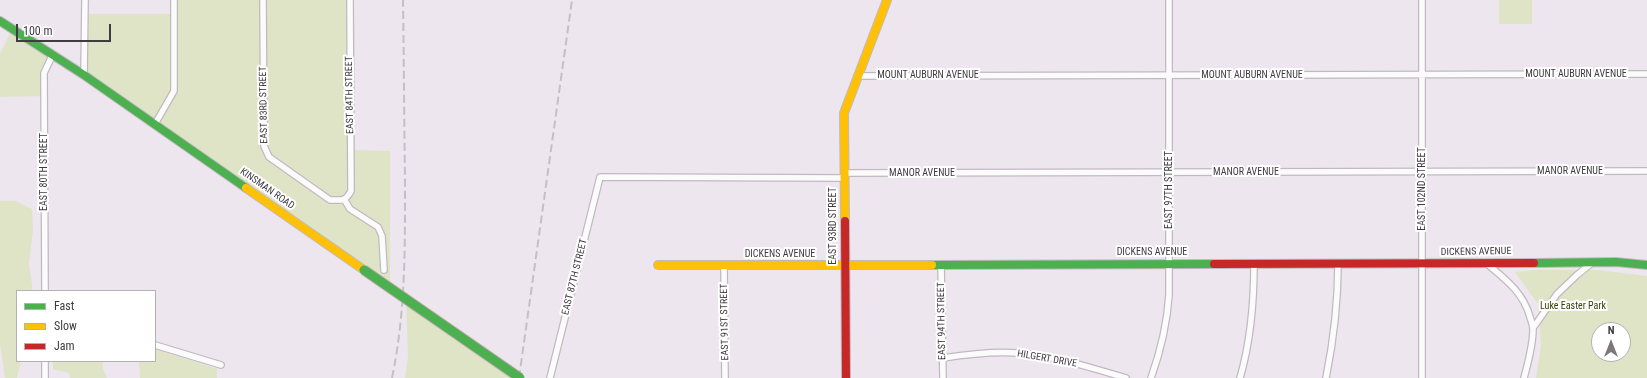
<!DOCTYPE html>
<style>
body{margin:0}
#map{position:relative;width:1647px;height:378px;overflow:hidden;background:#eee6ee;font-family:"Roboto Condensed",sans-serif}
canvas{display:block}
.legend{position:absolute;left:16px;top:290px;width:140px;height:72px;box-sizing:border-box;background:#fff;border:1px solid #b3b1b3;margin:0;padding:5px 7px;list-style:none;font-size:12px;color:#403b40}
.legend li{display:flex;align-items:center;gap:8px;height:20px}
.legend b{width:20px;border:1px solid #b3b1b3}
.north{position:absolute;left:1591px;top:322px;width:40px;height:40px;box-sizing:border-box;background:#fff;border:1px solid #b3b1b3;border-radius:50%;rotate:0deg;font-size:11px;font-weight:700;line-height:16px;text-align:center;color:#403b40}
.north::after{content:'';display:block;margin:auto;width:14px;height:18px;background:#7d777d;clip-path:polygon(50% 0,100% 100%,50% 72%,0 100%)}
.scale{position:absolute;left:16px;top:24px;width:95px;height:18px;box-sizing:border-box;border:2px solid #403b40;border-top:0;padding-left:5px;font-size:12px;line-height:14px;white-space:nowrap;color:#403b40;-webkit-text-stroke:3px #fff;paint-order:stroke}
</style>
<div id="map">
<canvas width="1647" height="378"></canvas>
<ul class="legend">
<li><b style="height:5px;background:#4caf50"></b>Fast</li>
<li><b style="height:5px;background:#ffc107"></b>Slow</li>
<li><b style="height:5px;background:#c62828"></b>Jam</li>
</ul>
<div class="north">N</div>
<div class="scale">100 m</div>
</div>
<script>
const g = document.querySelector('canvas').getContext('2d');
g.lineJoin = 'round';
function paint(path, color) { g.fillStyle = color; g.fill(path, 'evenodd'); }
function strokePath(path, color, width, dash) { g.strokeStyle = color; g.lineWidth = width; g.lineCap = dash ? 'butt' : 'round'; g.setLineDash(dash || []); g.stroke(path); }
function drawText(font, color, halo, rows, align = 'center') {
  g.font = font + ' "Roboto Condensed",sans-serif'; g.lineWidth = 4; g.setLineDash([]); g.textBaseline = 'middle'; g.strokeStyle = halo; g.fillStyle = color; for (const [text, x, y, turn = 0] of rows) {
    g.save(); g.translate(x, y); g.rotate((+turn || 0) * Math.PI / 180); g.textAlign = isNaN(turn) ? turn : align; if (halo) g.strokeText(text, 0, 0); g.fillText(text, 0, 0); g.restore();
  }
}
const green = new Path2D(`
 M 174,0 L 354,0 L 355,150 L 390,151 L 390,288 L 84,75 L 85,14 L 174,14 Z
 M 1499,0 L 1532,0 L 1532,24 L 1499,24 Z
 M 12,29 L 52,56 L 44,73 L 44,96 L 0,97 L 0,54 Z
 M 0,201 L 16,201 L 32,209 L 33,230 L 29,264 L 32,284 L 32,291 L 17,291 L 17,361 L 21,361 L 17,378 L 5,378 L 0,344 Z
 M 1536,270 L 1597,270 L 1647,276 L 1647,378 L 1536,378 L 1541,346 L 1538,304 L 1515,272 ZM 1599,330 L 1623,330 L 1623,354 L 1599,354 Z
 M 406,300 L 520,378 L 405,378 L 408,356 Z
 M 155,349 L 217,369 L 217,378 L 140,378 L 139,361 L 155,361 Z
 M 53,361 L 103,361 L 103,369 L 107,378 L 70,378 L 69,373 L 53,369 Z`);
const street = new Path2D(`
 M 263,0 L 264,146 L 269,157 L 330,200 C 342,200 345,202 351,191 L 350,0
 M 1422,0 L 1422,378
 M 84,75 L 85,0
 M 857,76 L 1647,74
 M 155,124 L 174,91 L 174,0
 M 844,173 L 1647,171
 M 344,199 L 350,209 L 378,227 L 382,236 L 384,270
 M 1486,263 C 1505,279 1523,292 1530,317 C 1531,321 1533,325 1533,329 C 1533,346 1528,362 1524,378
 M 941,264 L 943,378
 M 724,265 L 725,378
 M 45,291 L 44,73 L 52,56
 M 1533,328 L 1557,294 L 1577,275 L 1593,262
 M 155,345 L 221,365
 M 943,358 C 968,354 993,351 1019,353 C 1055,356 1092,368 1126,378
 M 45,361 L 45,378
 M 550,378 L 600,177 L 844,178
 M 1151,378 C 1161,350 1167,325 1169,295 L 1169,0
 M 1240,378 C 1251,340 1254,303 1254,263
 M 1326,378 C 1334,338 1338,305 1338,264`);
const fast = new Path2D(`
 M 0,21 L 84,75 L 246,188
 M 1534,263 L 1616,262 L 1647,265
 M 932,265 L 1214,264`);
const slow = new Path2D(`
 M 246,188 L 364,270
 M 845,221 L 844,113 L 887,0
 M 658,265 L 932,265`);
const jam = new Path2D(`
 M 845,221 L 846,378
 M 1214,264 L 1534,263`);
const rail = new Path2D(`
 M 392,378 C 406,311 405,244 405,176 C 404,117 404,59 403,0
 M 519,378 L 572,0`);
const fastBridge = new Path2D(`
 M 364,270 L 520,378`);
const streetNames = [
 ["MOUNT AUBURN AVENUE",1576,74],
 ["MOUNT AUBURN AVENUE",928,75],
 ["MOUNT AUBURN AVENUE",1252,75],
 ["EAST 84TH STREET",350,95,-91],
 ["EAST 83RD STREET",264,105,-91],
 ["MANOR AVENUE",1570,171],
 ["EAST 80TH STREET",44,172,-90],
 ["MANOR AVENUE",1246,172],
 ["MANOR AVENUE",922,173],
 ["KINSMAN ROAD",267,189,35],
 ["EAST 102ND STREET",1422,189,-90],
 ["EAST 97TH STREET",1169,190,-90],
 ["EAST 93RD STREET",833,226,-90],
 ["DICKENS AVENUE",1152,252],
 ["DICKENS AVENUE",1476,252,-1],
 ["DICKENS AVENUE",780,254],
 ["EAST 87TH STREET",575,277,-76],
 ["EAST 94TH STREET",942,321,-91],
 ["EAST 91ST STREET",725,322,-91],
 ["HILGERT DRIVE",1047,359,10]
];
const parkNames = [
 ["Luke Easter Park",1573,306]
];
paint(green, '#dfe4c7');
strokePath(street, '#c0bac0', 8);
strokePath(fast, '#c0bac0', 10);
strokePath(slow, '#c0bac0', 10);
strokePath(jam, '#c0bac0', 10);
strokePath(street, '#fcfbfc', 5.5);
strokePath(fast, '#4caf50', 8);
strokePath(slow, '#ffc107', 8);
strokePath(jam, '#c62828', 8);
strokePath(rail, '#c2c1c2', 2, [8, 4]);
strokePath(fastBridge, '#c1adaf', 11, []);
strokePath(fastBridge, '#4caf50', 9);
drawText('10px', '#403b40', '#fff', streetNames);
drawText('10px', '#354105', '#fff', parkNames);
</script>
